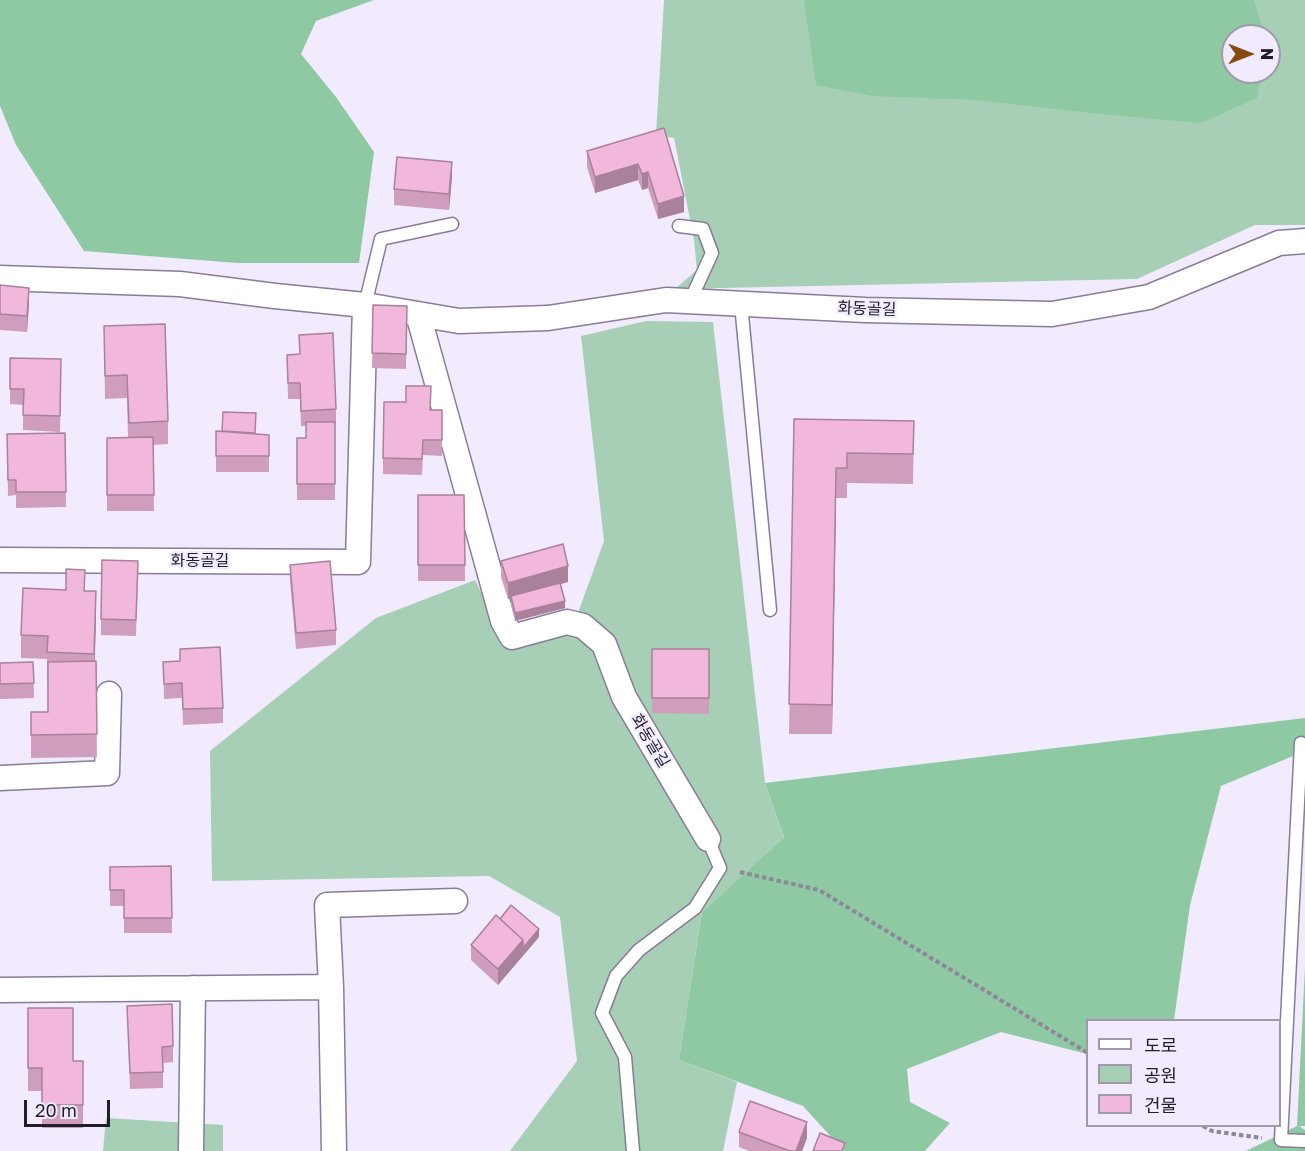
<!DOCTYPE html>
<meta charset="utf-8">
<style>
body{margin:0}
#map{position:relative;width:1305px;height:1151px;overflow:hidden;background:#f2ebfe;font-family:"Golos Text","Noto Sans KR",sans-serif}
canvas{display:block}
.legend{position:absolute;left:1086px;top:1019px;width:195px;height:108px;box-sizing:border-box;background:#f2ebfe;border:2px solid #9f99a9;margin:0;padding:8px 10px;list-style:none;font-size:18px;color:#221e29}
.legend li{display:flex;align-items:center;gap:12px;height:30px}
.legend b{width:30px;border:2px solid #9f99a9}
.north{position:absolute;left:1221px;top:24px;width:60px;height:60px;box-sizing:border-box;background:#f2ebfe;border:2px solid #9f99a9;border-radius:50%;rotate:90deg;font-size:16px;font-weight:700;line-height:24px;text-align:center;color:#221e29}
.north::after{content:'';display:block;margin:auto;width:21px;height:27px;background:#8a4913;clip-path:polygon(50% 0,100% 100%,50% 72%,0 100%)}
.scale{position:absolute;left:24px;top:1100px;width:86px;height:27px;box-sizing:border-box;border:3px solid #221e29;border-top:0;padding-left:8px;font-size:18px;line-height:21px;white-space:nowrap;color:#221e29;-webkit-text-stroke:4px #f2ebfe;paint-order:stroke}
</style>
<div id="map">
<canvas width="1305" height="1151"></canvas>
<ul class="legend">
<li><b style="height:8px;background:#fff"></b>도로</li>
<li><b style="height:16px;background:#a7cfb5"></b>공원</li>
<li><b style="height:16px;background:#f1b8dc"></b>건물</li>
</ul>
<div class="north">N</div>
<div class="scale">20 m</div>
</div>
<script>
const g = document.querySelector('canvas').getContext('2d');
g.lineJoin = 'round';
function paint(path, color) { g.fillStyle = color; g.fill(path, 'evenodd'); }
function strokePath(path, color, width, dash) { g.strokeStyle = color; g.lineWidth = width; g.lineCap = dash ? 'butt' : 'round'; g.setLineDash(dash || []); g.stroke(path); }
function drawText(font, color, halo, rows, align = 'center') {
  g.font = font + ' "Golos Text","Noto Sans KR",sans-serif'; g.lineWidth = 4.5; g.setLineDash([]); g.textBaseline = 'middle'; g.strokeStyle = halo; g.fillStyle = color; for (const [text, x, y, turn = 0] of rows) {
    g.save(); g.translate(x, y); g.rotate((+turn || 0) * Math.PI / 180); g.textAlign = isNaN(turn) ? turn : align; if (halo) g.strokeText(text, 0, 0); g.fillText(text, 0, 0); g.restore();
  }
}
const green = new Path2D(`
 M 664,0 L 1305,0 L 1305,225 L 1255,225 L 1137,279 L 675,289 L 697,270 L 694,240 L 674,138 L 656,135 ZM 1233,36 L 1269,36 L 1269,72 L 1233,72 Z
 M 646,321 L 713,322 L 765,783 L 784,839 L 702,912 L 679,1060 L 737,1082 L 723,1151 L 510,1151 L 577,1061 L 560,917 L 489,876 L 212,881 L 210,751 L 376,618 L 475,580 L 507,644 L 578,613 L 604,541 L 581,336 Z
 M 106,1118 L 223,1125 L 223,1151 L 103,1151 Z`);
const forest = new Path2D(`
 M 0,0 L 374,0 L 316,21 L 301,54 L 336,97 L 374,152 L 359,263 L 237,263 L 84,251 L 16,145 L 0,106 Z
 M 804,0 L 1254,0 L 1265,36 L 1233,36 L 1233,72 L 1262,72 L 1257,98 L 1201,123 L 1099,114 L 975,100 L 872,96 L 816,85 Z
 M 1305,718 L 1305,751 L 1221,786 L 1190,905 L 1174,1020 L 1088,1020 L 1087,1054 L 1001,1032 L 907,1069 L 910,1102 L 950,1123 L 925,1151 L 844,1151 L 803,1106 L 679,1060 L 702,912 L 784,838 L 765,783 Z
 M 1305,967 L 1305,1126 L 1299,1126 L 1305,1130 L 1305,1151 L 1246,1151 L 1297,1126 Z`);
const path = new Path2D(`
 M 740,872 L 819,890 L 1088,1053
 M 1203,1126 L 1212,1131 L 1262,1138`);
const lane = new Path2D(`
 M 679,226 L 703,229 L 712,253 L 690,301
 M 741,304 L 770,610
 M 365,305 L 381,239 L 452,224
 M 1301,743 L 1281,1140 L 1305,1141
 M 633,1151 L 625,1057 L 602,1013 L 616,976 L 639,950 L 695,908 L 720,868 L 708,839`);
const street = new Path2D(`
 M 0,278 L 180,284 L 275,296 L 365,305 L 459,321 L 548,318 L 666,300 L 865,310 L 1052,314 L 1149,297 L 1279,243 L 1305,241
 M 418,314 L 503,621 L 512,637 L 567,622 L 583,626 L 604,644 L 624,697 L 708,839
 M 0,560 L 358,562 L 365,305
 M 0,778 L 107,773 L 109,694
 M 331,987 L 334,1151
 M 0,990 L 331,987 L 327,905 L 455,901
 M 191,1151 L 193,988`);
const wall = new Path2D(`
 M 664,128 L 684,212 L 658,219 L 648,188 L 642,190 L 638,180 L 595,193 L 587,167 L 587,151 Z
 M 452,177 L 449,210 L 394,205 L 394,189 Z
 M 0,285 L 29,304 L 27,332 L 0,330 Z
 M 373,305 L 407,306 L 406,369 L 372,368 Z
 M 104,326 L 168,421 L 168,444 L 153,445 L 154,511 L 107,511 L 107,438 L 128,437 L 127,398 L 105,399 Z
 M 299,335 L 336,409 L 336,425 L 335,425 L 335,500 L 297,500 L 297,438 L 306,438 L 306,426 L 301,426 L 300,399 L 288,399 L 287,355 L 300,354 Z
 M 10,358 L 61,375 L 60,432 L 23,430 L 23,405 L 10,404 Z
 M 430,410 L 442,410 L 442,456 L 423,455 L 422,475 L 383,474 L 383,458 Z
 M 794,419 L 914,421 L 913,484 L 847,483 L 847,498 L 836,498 L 832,734 L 789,734 Z
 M 216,431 L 269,435 L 269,472 L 216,472 Z
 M 65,433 L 66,507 L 16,508 L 16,495 L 8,496 L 7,434 Z
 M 418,495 L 464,495 L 465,581 L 418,581 Z
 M 138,561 L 136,636 L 101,635 L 101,619 Z
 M 501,561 L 568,582 L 561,584 L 565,608 L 515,621 L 511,604 L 511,598 L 508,599 L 501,577 Z
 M 290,565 L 336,630 L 336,645 L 296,649 L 290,580 Z
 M 85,591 L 96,614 L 95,661 L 96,661 L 97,757 L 31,758 L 31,712 L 48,712 L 47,659 L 21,658 L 21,635 Z
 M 180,649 L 223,708 L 223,723 L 183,725 L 182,698 L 164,699 L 163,662 L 180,661 Z
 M 652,649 L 709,649 L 709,714 L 652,713 Z
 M 33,662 L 34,698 L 0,699 L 0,663 Z
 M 171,866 L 172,933 L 124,933 L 124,906 L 110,906 L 110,867 Z
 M 500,919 L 539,937 L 498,985 L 471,960 L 471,945 Z
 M 127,1006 L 173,1046 L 173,1062 L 163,1063 L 163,1088 L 130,1089 Z
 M 28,1008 L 73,1061 L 83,1061 L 83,1128 L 42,1128 L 42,1091 L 28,1091 Z
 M 739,1132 L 807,1138 L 802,1151 L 749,1151 L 739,1147 Z`);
const shadedWall = new Path2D(`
 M 452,162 L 452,177 L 449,210 L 449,194 Z
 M 638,164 L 638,180 L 595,193 L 595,177 Z
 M 648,172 L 648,188 L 642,190 L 642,174 Z
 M 684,196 L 684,212 L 658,219 L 658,204 Z
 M 29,288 L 29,304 L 27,332 L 27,316 Z
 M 836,468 L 836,498 L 832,734 L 832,705 Z
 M 568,566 L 568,582 L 508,599 L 508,583 Z
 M 96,591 L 96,614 L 94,677 L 94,654 Z
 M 565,601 L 565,608 L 515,621 L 515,613 Z
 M 539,929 L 539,937 L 498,985 L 498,969 L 523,940 Z
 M 807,1122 L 807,1138 L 802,1151 L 796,1151 Z`);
const building = new Path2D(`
 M 664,128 L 684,196 L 658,204 L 648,172 L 642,174 L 638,164 L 595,177 L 587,151 Z
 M 397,157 L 452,162 L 449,194 L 394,189 Z
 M 0,285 L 29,288 L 27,316 L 0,314 Z
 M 373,305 L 407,306 L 406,354 L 372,353 Z
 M 165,324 L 168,421 L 129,423 L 127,375 L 105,376 L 104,326 Z
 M 333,333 L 336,409 L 301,411 L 300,383 L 288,383 L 287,355 L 300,354 L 299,335 Z
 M 10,358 L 61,359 L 60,416 L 23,415 L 24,389 L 10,389 Z
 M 406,386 L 431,386 L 430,410 L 442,410 L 442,440 L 423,440 L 422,459 L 383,458 L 384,402 L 406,402 Z
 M 223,412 L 256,413 L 255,433 L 222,431 Z
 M 794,419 L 914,421 L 913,454 L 847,453 L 847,468 L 836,468 L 832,705 L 789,704 Z
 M 306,422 L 335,422 L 335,484 L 297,484 L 297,438 L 306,438 Z
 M 216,431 L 269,435 L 269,456 L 216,456 Z
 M 65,433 L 66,492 L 16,492 L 16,480 L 8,480 L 7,434 Z
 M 153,437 L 154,495 L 107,495 L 107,438 Z
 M 418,495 L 464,495 L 465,565 L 418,565 Z
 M 563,544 L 568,566 L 508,583 L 501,561 Z
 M 102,560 L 138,561 L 136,620 L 101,619 Z
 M 330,561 L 336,630 L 296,633 L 290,565 Z
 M 66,569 L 85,570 L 84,591 L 96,591 L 94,654 L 47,652 L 48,636 L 21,635 L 23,588 L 66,590 Z
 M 560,583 L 565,601 L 515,613 L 511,596 Z
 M 220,647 L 223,708 L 183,709 L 182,683 L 164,684 L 163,662 L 180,661 L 180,649 Z
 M 652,649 L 709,649 L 709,698 L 652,698 Z
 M 96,661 L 97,734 L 31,735 L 31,712 L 48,712 L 48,662 Z
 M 33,662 L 34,683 L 0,684 L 0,663 Z
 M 171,866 L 172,918 L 124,918 L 124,890 L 110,890 L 110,867 Z
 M 511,905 L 539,929 L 523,948 L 523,940 L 500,919 Z
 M 496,915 L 523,940 L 498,969 L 471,945 Z
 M 172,1004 L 173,1046 L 162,1047 L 163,1072 L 130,1073 L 127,1006 Z
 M 28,1008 L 73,1008 L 73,1061 L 83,1061 L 83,1105 L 42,1105 L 42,1068 L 28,1068 Z
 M 750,1101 L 807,1122 L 796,1151 L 790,1151 L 739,1132 Z
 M 820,1133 L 845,1143 L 842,1151 L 813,1151 Z`);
const streetNames = [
 ["화동골길",867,309,2],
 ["화동골길",200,561],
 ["화동골길",650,741,59]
];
paint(green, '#a7cfb5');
paint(forest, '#8fc9a4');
strokePath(lane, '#877c99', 15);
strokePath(street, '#877c99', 27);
strokePath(path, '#8d8897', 4, [4.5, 3]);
strokePath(lane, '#fff', 12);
strokePath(street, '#fff', 24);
paint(wall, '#cf9ebd');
paint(shadedWall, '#a9819a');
paint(building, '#f1b8dc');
strokePath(building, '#a9819a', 1.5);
drawText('16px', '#221e29', '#f2ebfe', streetNames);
</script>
